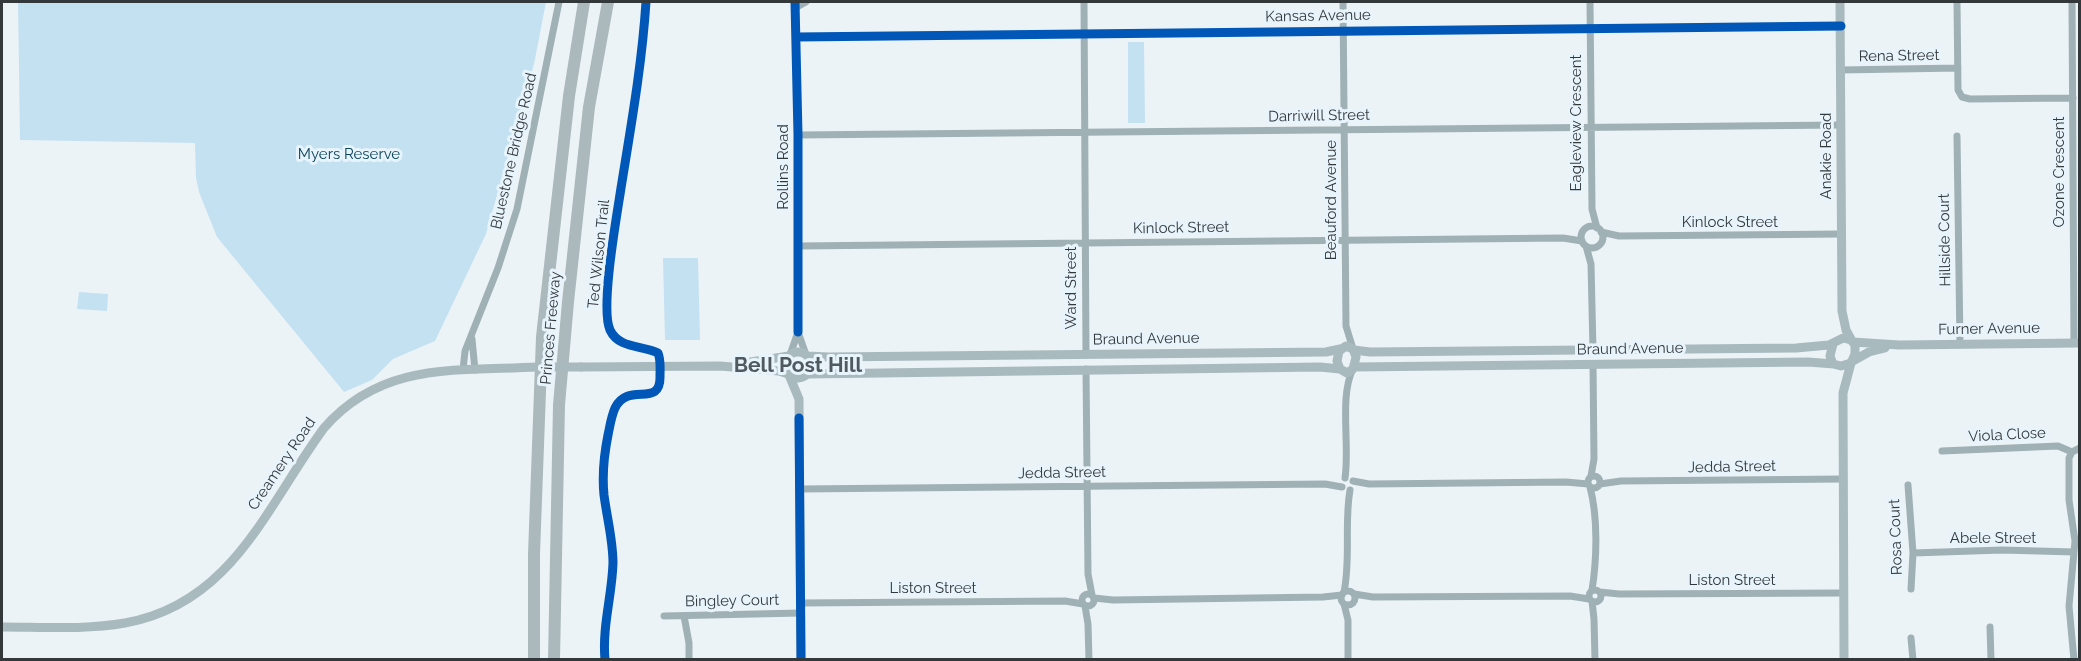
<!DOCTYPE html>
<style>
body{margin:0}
#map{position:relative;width:2081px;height:661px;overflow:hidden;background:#ecf3f7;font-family:Raleway,sans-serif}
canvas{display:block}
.frame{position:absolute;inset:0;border:3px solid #33383b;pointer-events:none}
</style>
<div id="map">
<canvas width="2081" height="661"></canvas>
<div class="frame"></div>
</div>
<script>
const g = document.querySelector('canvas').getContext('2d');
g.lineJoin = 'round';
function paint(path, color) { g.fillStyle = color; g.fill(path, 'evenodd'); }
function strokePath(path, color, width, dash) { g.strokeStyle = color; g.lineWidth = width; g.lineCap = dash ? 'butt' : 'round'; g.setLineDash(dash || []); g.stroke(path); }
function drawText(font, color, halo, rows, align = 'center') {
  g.font = font + ' Raleway,sans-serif'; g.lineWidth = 6; g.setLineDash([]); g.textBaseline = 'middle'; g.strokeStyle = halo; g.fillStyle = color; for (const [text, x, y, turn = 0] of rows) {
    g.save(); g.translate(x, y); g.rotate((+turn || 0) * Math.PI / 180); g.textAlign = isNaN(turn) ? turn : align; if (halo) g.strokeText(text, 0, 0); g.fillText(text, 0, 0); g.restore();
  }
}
const green = new Path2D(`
 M 18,2 L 546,2 L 534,64 L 486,234 L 435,341 L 393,359 L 372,380 L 344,392 L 217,237 L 199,192 L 196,178 L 195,143 L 20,140 Z
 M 1128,42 L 1144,42 L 1145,123 L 1128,123 Z
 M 663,258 L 698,258 L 700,340 L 665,340 Z
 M 79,292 L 108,294 L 107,311 L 77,309 Z`);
const street = new Path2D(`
 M 1084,2 L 1086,355
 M 1343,2 L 1346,326 L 1353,349
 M 1590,2 L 1592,209 L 1597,228
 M 1957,2 L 1958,90 L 1962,97 L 1970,99 L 2073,98
 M 2072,2 L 2074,343
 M 795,8 L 806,2
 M 796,37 L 1841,26
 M 1841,70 L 1958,68
 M 798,135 L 1841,125
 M 1957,136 L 1960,344
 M1581 237a11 11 0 1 1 22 0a11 11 0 1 1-22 0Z
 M 1601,232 L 1619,236 L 1842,234
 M 799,246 L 1563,238 L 1582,241
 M 1586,246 L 1591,264 L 1593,350
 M 798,332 L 806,355
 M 472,339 L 475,370
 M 790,355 L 798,332 L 798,135 L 795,2
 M 1086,369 L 1088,574 L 1092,595
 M 463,370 L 465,351 L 498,268 L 517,209 L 559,2
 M 1942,451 L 2058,446 L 2072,452
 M 2072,452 L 2069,458 L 2069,500 L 2075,541 L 2069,606 L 2074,660
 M 2072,452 L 2080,448
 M1588 482a6 6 0 1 1 12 0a6 6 0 1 1-12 0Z
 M 1591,476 L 1594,459 L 1593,364
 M 1345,478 C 1350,446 1339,396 1353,369
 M 1353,481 L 1369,484 L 1566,482 L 1588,484
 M 1600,484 L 1621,481 L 1843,479
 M 1908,485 L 1913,553 L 1911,589
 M 1590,487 C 1598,517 1597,559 1592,590
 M 800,489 L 1325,484 L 1342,487
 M 1913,553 L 2002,550 L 2074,552
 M1589 596a6 6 0 1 1 12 0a6 6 0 1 1-12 0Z
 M1341 598a7 7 0 1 1 14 0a7 7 0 1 1-14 0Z
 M 1344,592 C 1351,558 1344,524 1350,490
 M 1600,592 L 1619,594 L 1844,593
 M1082 600a6 6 0 1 1 12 0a6 6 0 1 1-12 0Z
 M 1354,594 L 1373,597 L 1570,596 L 1589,599
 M 1094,598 L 1113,600 L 1323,597 L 1342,595
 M 1592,601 L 1594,619 L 1595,660
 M 801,603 L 1065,601 L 1083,604
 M 1344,604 L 1348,620 L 1348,660
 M 1085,606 L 1088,624 L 1089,660
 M 664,616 L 801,613
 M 684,616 L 689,643 L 689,660
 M 1990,627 L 1991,660
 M 1911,638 L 1913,660`);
const secondary = new Path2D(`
 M 1840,2 L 1842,311 L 1846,330 L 1852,341
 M 1853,342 L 1899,345 L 2080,343
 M 1346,346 L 1353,349 L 1356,357 L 1353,369 L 1347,373 L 1340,369 L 1337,361 L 1339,351 Z
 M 1354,350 L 1370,352 L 1796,348 L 1829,345 L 1843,338 L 1851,340 L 1855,345 L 1855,354 L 1851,363 L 1841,366 L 1833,364 L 1830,356 L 1833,344
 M785 365a13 13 0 1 1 26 0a13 13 0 1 1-26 0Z
 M 808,356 L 829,357 L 1326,352 L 1340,349
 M 1851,362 L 1869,352 L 1885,348
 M 738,364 L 789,356
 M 581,367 L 720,366 L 779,371 L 788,374
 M 1354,367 L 1808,362 L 1834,364
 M 808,374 L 1320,367 L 1340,369
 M 789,375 L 799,399 L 801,660
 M 2,627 C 42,627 85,630 125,623 C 232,604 266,507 324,428 C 382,361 458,371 538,367
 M 1844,660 L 1843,393 L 1851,363`);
const highway = new Path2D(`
 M 534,660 L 534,554 L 542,337 L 569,96 L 584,2
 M 554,660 L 559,405 L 568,302 L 589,107 L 608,2`);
const secondaryBridge = new Path2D(`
 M 538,367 L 581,367`);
const cycleway = new Path2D(`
 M 795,2 L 798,135 L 798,332
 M 796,37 L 1841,26
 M 799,418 L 801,660
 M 605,660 C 602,626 612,596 613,563 C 613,540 607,518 604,495 C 602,475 604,455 608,435 C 610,426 611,417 615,408 C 628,381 661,409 660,376 C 660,368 661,360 658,353 C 642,345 619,349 610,330 C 600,308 617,215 621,188 C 631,126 642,64 646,2`);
const streetNames = [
 ["Kansas Avenue",1318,16,-1],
 ["Rena Street",1899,56,-1],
 ["Darriwill Street",1319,116,-1],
 ["Eagleview Crescent",1576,123,-90],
 ["Bluestone Bridge Road",514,151,-77],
 ["Anakie Road",1826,156,-90],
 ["Rollins Road",783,167,-90],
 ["Ozone Crescent",2059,172,-90],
 ["Beauford Avenue",1331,200,-90],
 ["Kinlock Street",1730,222],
 ["Kinlock Street",1181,228,-1],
 ["Hillside Court",1945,240,-91],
 ["Ted Wilson Trail",599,254,-84],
 ["Ward Street",1071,288,-90],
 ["Princes Freeway",551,328,-85],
 ["Furner Avenue",1989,329,-1],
 ["Braund Avenue",1146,339,-1],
 ["Braund Avenue",1630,349,-1],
 ["Viola Close",2007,435,-3],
 ["Creamery Road",282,464,-56],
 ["Jedda Street",1732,467,-1],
 ["Jedda Street",1062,473,-1],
 ["Rosa Court",1896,537,-92],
 ["Abele Street",1993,538],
 ["Liston Street",1732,580],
 ["Liston Street",933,588],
 ["Bingley Court",732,601,-1]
];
const parkNames = [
 ["Myers Reserve",349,154]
];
const districtNames = [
 ["Bell Post Hill",798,366]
];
paint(green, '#c4e1f2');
strokePath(street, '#9fb1b5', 7);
strokePath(secondary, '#a9babe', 9);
strokePath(highway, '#abb9bc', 12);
strokePath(secondaryBridge, '#a9babe', 9);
strokePath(cycleway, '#0057b8', 9);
drawText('15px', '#33383b', '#e8f4fb', streetNames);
drawText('15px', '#0a435c', '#e8f4fb', parkNames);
drawText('bold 21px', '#4f595f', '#e8f4fb', districtNames);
</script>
